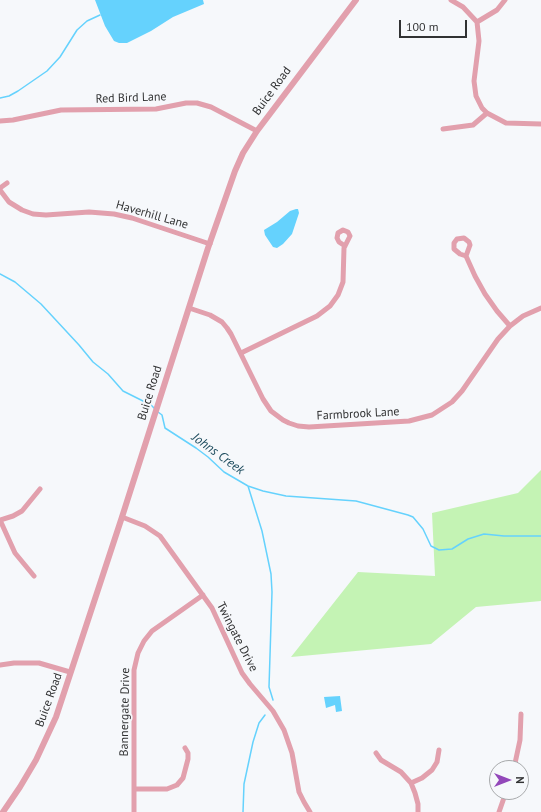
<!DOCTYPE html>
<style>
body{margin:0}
#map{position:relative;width:541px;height:812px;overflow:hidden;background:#f6f8fb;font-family:"PT Sans",sans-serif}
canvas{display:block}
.north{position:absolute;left:489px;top:760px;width:40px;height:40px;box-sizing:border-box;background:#f6f8fb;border:1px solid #a7a9ab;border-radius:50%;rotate:90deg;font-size:11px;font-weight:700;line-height:16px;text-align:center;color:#313233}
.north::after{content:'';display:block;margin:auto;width:14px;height:18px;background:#9348ba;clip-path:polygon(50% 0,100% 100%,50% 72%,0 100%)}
.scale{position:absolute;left:399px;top:20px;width:68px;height:18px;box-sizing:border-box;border:2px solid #313233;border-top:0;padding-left:5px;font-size:12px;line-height:14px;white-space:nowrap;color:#313233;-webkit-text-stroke:3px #f6f8fb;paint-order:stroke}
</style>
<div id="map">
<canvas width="541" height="812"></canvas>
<div class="north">N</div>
<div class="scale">100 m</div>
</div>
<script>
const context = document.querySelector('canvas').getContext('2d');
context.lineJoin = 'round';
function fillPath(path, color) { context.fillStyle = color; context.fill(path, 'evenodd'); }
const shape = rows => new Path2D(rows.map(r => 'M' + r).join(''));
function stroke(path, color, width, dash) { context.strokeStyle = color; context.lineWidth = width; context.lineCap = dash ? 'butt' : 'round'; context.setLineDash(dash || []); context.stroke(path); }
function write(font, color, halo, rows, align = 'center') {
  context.font = font + ' "PT Sans",sans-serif'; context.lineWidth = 3.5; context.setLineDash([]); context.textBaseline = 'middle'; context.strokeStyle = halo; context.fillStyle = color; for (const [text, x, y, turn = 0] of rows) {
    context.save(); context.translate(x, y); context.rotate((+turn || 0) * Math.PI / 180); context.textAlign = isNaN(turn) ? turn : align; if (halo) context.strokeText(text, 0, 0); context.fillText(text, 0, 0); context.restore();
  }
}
fillPath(shape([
 [541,470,541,601,476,607,431,644,291,657,358,572,435,576,432,513,518,493]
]), '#c4f3b4');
fillPath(shape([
 [95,0,203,0,204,4,173,17,151,31,127,43,119,43,114,41,105,26],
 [296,209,298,209,299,213,292,234,283,244,277,248,273,247,265,235,264,230,277,222,290,211],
 [340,696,342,711,336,712,335,705,326,708,324,697]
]), '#65d2fd');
stroke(shape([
 [0,98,9,96,18,91,47,71,60,57,77,30,87,21,100,15],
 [0,274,15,282,41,304,79,345,93,362,108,374,123,391,151,405,155,409],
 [158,412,162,415,165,428,196,448,208,457,224,472,248,486,263,491,286,496,356,501,408,515,413,517,423,529,431,546,439,550,452,549,468,539,484,534,504,536,541,536],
 [248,486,262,531,271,574,272,592,269,687,273,700],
 [243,812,244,784,253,742,259,723,265,715]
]), '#65d2fd', 1.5);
stroke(shape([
 [451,0,463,7,477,22,479,41,474,81,476,96,482,108,487,113,506,123,541,124],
 [477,22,497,10,505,0],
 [0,121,13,120,61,110,156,109,186,103,197,103,211,107,257,131],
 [443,129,473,125,487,113],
 [0,188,7,183],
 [0,190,9,202,22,210,33,214,46,215,89,212,114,214,132,218,210,244],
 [466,256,460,254,454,249,454,243,457,239,464,238,469,242,470,245,466,256,475,276,485,294,497,311,510,326],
 [189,308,210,315,222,322,227,328,231,334,263,399,271,411,283,420,289,423,298,426,309,427,409,421,432,415,452,402,462,391,498,339,510,326,523,316,541,308],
 [241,353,317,316,330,306,338,295,343,282,344,248,350,236,348,232,343,230,338,233,337,238,339,242,345,246],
 [122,517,145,526,160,536,212,608,242,673,250,684,273,711,284,730,292,753,299,792,304,802,310,812],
 [0,520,15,553,34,576],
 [0,520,13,516,22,511,40,489],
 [0,665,14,663,39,663,70,672],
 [376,753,381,760,401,772,411,783,415,793,418,804,418,812],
 [514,768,520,740,521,714],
 [411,783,422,778,432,770,437,762,439,750],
 [134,789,167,789,177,785,183,778,188,759,188,753,185,748],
 [134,812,134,670,138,653,144,641,152,631,203,595],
 [499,812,506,792]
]), '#e2a0ad', 5);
stroke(shape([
 [3,812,20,787,36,760,56,717,122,517,208,248,235,171,243,153,257,131,356,0]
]), '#e2a0ad', 6);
write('12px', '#313233', '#f6f8fb', [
 ["Buice Road",272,91,-54],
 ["Red Bird Lane",131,98,-2],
 ["Haverhill Lane",152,215,16],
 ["Buice Road",150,393,-73],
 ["Farmbrook Lane",358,414,-3],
 ["Twingate Drive",237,637,63],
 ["Buice Road",49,700,-70],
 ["Bannergate Drive",125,712,-89]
]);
write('italic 13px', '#1f4d5f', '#f6f8fb', [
 ["Johns Creek",218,454,36]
]);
</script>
